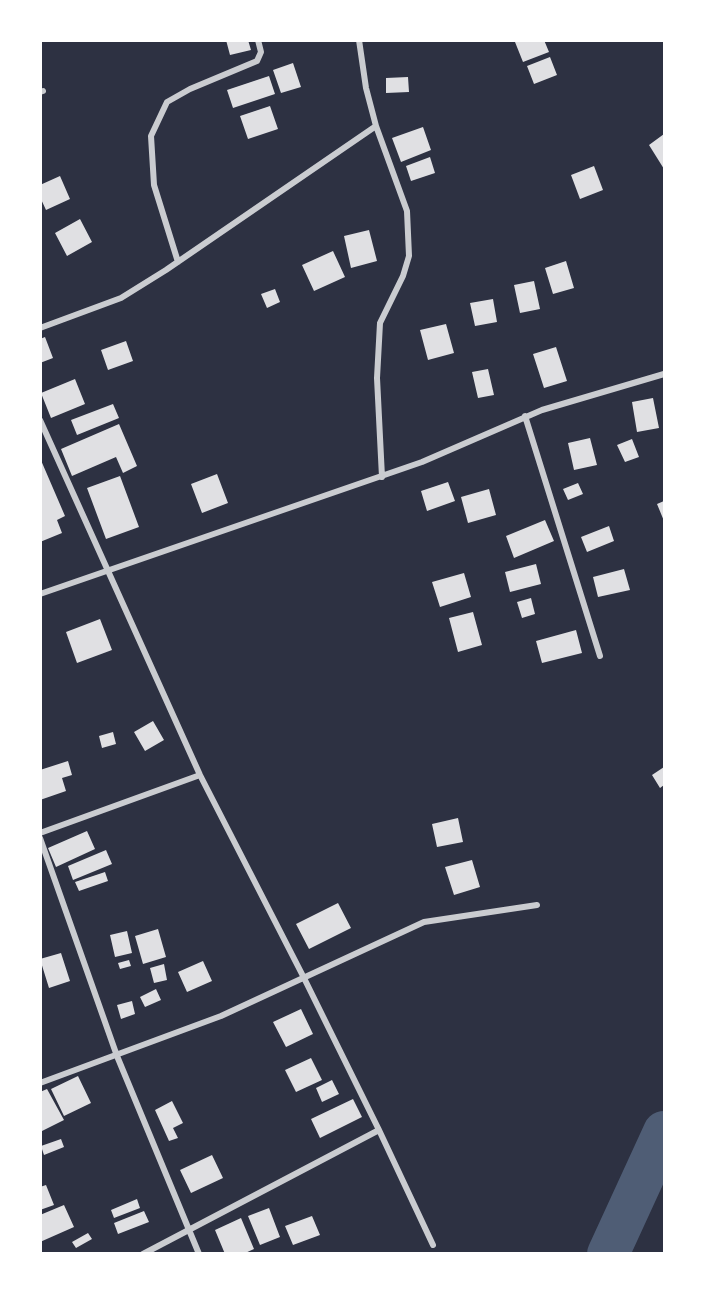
<!DOCTYPE html>
<style>
body{margin:0}
#map{position:relative;width:705px;height:1294px;overflow:hidden;background:#2d3142;font-family:"Varela Round",sans-serif}
canvas{display:block}
.frame{position:absolute;inset:0;border:42px solid #fff;pointer-events:none}
</style>
<div id="map">
<canvas width="705" height="1294"></canvas>
<div class="frame"></div>
</div>
<script>
const context = document.querySelector('canvas').getContext('2d');
context.lineJoin = 'round';
const shape = rows => new Path2D(rows.map(r => 'M' + r).join(''));
function stroke(path, color, width, dash) { context.strokeStyle = color; context.lineWidth = width; context.lineCap = dash ? 'butt' : 'round'; context.setLineDash(dash || []); context.stroke(path); }
function fillPath(path, color) { context.fillStyle = color; context.fill(path, 'evenodd'); }
stroke(shape([
 [608,1254,664,1132]
]), '#4f5d75', 42);
fillPath(shape([
 [226,40,248,40,251,50,230,55],
 [520,40,544,40,549,52,523,62,515,42],
 [550,57,557,75,534,84,527,66],
 [293,63,301,87,281,93,273,70],
 [269,76,275,94,233,108,227,90],
 [408,77,409,92,386,93,386,78],
 [270,106,278,129,248,139,240,116],
 [423,127,431,150,401,162,392,138],
 [664,134,664,169,649,145],
 [430,157,435,173,411,181,406,166],
 [594,166,603,190,580,199,571,175],
 [60,176,70,199,46,210,40,197,40,185],
 [80,219,92,242,67,256,55,233],
 [369,230,377,261,351,268,344,236],
 [333,251,345,277,314,291,302,265],
 [566,261,574,288,553,294,545,268],
 [534,281,540,309,520,313,514,285],
 [275,289,280,302,267,308,261,294],
 [493,299,497,322,475,326,470,303],
 [446,324,454,353,428,360,420,330],
 [45,337,53,358,40,363,40,339],
 [126,341,133,361,108,370,101,350],
 [556,347,567,381,544,388,533,354],
 [488,369,494,395,478,398,472,372],
 [75,379,85,404,51,418,41,393],
 [653,398,659,428,637,432,632,402],
 [113,404,119,418,77,435,71,420],
 [119,424,137,466,123,473,116,457,72,476,61,449],
 [590,438,597,465,574,470,568,443],
 [632,439,639,457,625,462,617,445],
 [40,458,65,516,57,520,62,533,40,542],
 [217,474,228,503,202,513,191,484],
 [120,476,139,527,106,539,87,488],
 [448,482,455,501,427,511,421,491],
 [578,483,583,494,568,500,563,489],
 [489,489,496,515,468,523,461,497],
 [664,501,664,521,657,504],
 [545,520,554,541,514,558,506,536],
 [609,526,614,541,587,552,581,537],
 [536,564,541,584,510,592,505,572],
 [624,569,630,590,598,597,593,577],
 [464,573,471,597,440,607,432,582],
 [531,598,535,614,522,618,517,602],
 [473,612,482,645,458,652,449,618],
 [100,619,112,650,77,663,66,632],
 [576,630,582,653,542,663,536,641],
 [153,721,164,740,145,751,134,732],
 [113,732,116,744,102,748,99,736],
 [68,761,72,775,62,778,66,791,40,800,40,770],
 [664,767,664,785,660,788,652,775],
 [458,818,463,842,437,847,432,824],
 [87,831,95,849,56,867,48,848],
 [106,850,112,864,73,880,68,866],
 [472,860,480,887,454,895,445,867],
 [105,872,108,881,79,891,75,882],
 [338,903,351,928,309,949,296,924],
 [158,929,166,957,143,964,135,936],
 [127,931,132,953,115,957,110,935],
 [61,953,70,981,49,988,40,959],
 [129,960,131,966,120,969,118,963],
 [203,961,212,981,187,992,178,972],
 [164,964,167,980,154,983,150,968],
 [156,989,161,1000,145,1007,140,997],
 [132,1001,135,1014,121,1019,117,1005],
 [301,1009,313,1034,286,1047,273,1022],
 [311,1058,322,1080,296,1092,285,1070],
 [78,1076,91,1103,64,1116,51,1089],
 [332,1080,339,1094,322,1102,316,1088],
 [47,1089,64,1120,40,1132,40,1092],
 [353,1099,362,1117,320,1138,311,1119],
 [172,1101,183,1123,173,1128,178,1138,169,1141,155,1110],
 [61,1139,64,1147,44,1155,41,1146],
 [212,1155,223,1178,191,1193,180,1170],
 [46,1185,54,1205,40,1210,40,1187],
 [137,1199,140,1208,114,1218,111,1210],
 [64,1205,74,1227,40,1242,40,1215],
 [269,1208,280,1237,260,1245,248,1216],
 [144,1211,149,1222,118,1234,114,1223],
 [312,1216,320,1235,293,1245,285,1226],
 [241,1218,254,1249,243,1254,225,1254,215,1230],
 [88,1233,92,1239,76,1248,72,1242]
]), '#e0e0e3');
stroke(shape([
 [359,40,366,88,376,126,407,211,409,256,403,276,380,323,377,378,382,477],
 [40,92,43,91],
 [178,262,154,185,151,136,167,102,190,89,257,61,261,52,258,40],
 [40,328,121,298,166,270,376,126],
 [525,416,600,656],
 [40,420,200,775,304,978,379,1130,433,1245],
 [40,594,422,462,542,410,664,374],
 [40,833,200,775],
 [40,838,117,1056,199,1254],
 [40,1083,221,1016,424,922,537,905],
 [143,1254,379,1130]
]), '#caccd0', 6);
</script>
